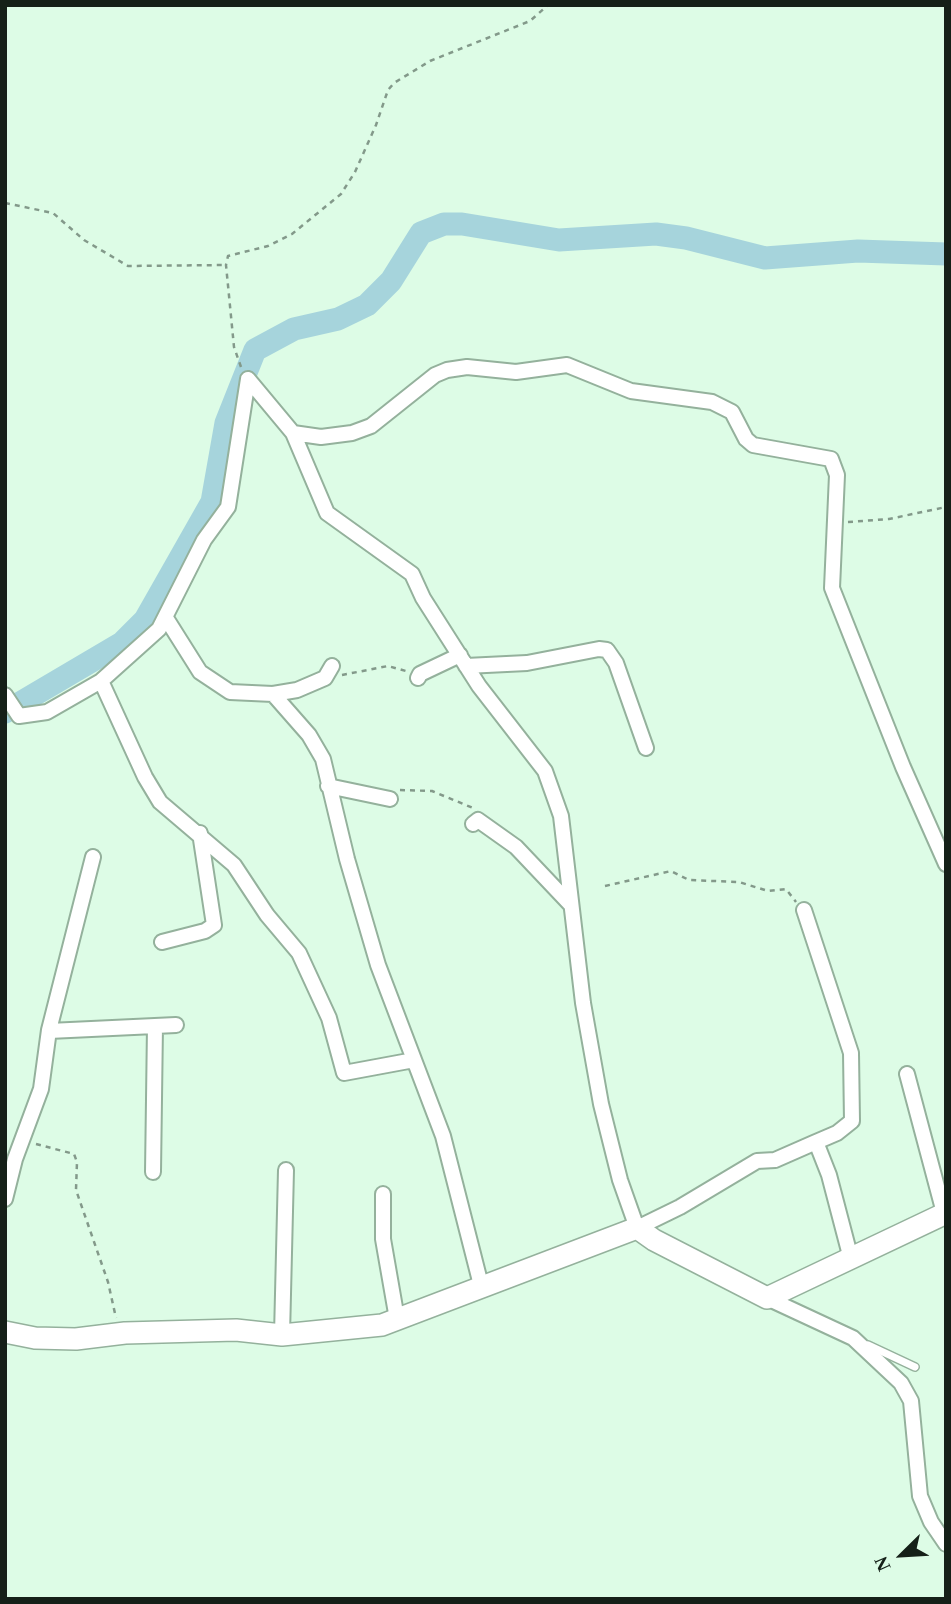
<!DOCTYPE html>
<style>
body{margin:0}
#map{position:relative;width:951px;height:1604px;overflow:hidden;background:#ddfce6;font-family:"Times New Roman",serif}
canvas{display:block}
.frame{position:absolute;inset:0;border:7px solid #152018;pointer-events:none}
.north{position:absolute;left:867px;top:1520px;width:70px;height:70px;-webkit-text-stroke:5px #ddfce6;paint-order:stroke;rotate:246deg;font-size:19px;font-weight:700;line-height:28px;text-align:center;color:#152018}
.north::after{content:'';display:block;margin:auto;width:24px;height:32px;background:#152018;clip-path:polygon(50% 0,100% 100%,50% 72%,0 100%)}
</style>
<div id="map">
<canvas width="951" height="1604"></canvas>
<div class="frame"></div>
<div class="north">N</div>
</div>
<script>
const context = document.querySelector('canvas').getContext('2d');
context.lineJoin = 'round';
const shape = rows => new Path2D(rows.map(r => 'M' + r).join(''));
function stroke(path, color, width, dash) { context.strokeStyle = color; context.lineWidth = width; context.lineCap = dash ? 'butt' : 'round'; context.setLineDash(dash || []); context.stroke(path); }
stroke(shape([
 [5,712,122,643,145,620,212,502,226,423,255,350,294,329,338,319,367,305,391,281,421,233,444,224,462,224,559,240,656,234,686,238,765,258,858,251,946,254]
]), '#a6d4dc', 23);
const lane = shape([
 [868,1345,915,1367]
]);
const street = shape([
 [248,379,293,433,321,437,352,433,371,426,435,375,447,370,467,367,516,372,567,365,631,391,712,402,732,412,746,439,753,445,831,459,837,475,832,588,903,767,946,864],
 [293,433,327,513,412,574,423,598,479,686,545,771,561,816,583,1003,601,1104,620,1180,637,1228,680,1207,757,1161,775,1160,816,1142],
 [166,618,200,672,230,692,273,694,297,690,325,678,332,666],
 [466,666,527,663,599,649,607,650,616,663,646,748],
 [418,678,420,674,460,655],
 [101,681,145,777,160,802,234,865,267,915,299,953,329,1018,344,1073,414,1060],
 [273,694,309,735,323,759,347,859,378,965,443,1136,482,1289],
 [5,695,19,716,47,712,101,681,159,629,204,540,228,507,248,379],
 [328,786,390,799],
 [473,824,478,820,516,847,570,904],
 [804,910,851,1053,852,1121,837,1133,816,1142,829,1175,851,1259],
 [162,942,205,931,214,925,200,833],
 [49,1031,176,1025],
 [907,1074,944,1213],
 [153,1172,155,1026],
 [383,1194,383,1239,397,1319],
 [5,1199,15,1159,41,1089,49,1030,93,857],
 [767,1298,853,1338,901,1383,911,1401,920,1496,931,1522,946,1544],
 [282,1335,286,1170]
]);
const secondary = shape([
 [5,1332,35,1338,76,1339,125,1333,236,1330,282,1335,382,1325,637,1228,654,1240,767,1298,946,1213]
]);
stroke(lane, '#94b19c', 10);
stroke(street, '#94b19c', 18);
stroke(secondary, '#94b19c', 24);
stroke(shape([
 [5,203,53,213,84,240,128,266,226,265],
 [241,367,234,347,226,265,228,256,268,246,292,234,341,194,355,172,376,125,388,90,394,83,430,61,530,21,548,5],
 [848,522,889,519,946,507],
 [342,675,388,666,406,671],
 [400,790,432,791,473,808],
 [605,886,671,871,689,880,739,882,768,891,786,889,796,902],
 [36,1144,74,1154,77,1162,76,1190,108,1282,116,1318]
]), '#83998a', 2.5, [5, 5]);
stroke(lane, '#fff', 7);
stroke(street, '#fff', 14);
stroke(secondary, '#fff', 21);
</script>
